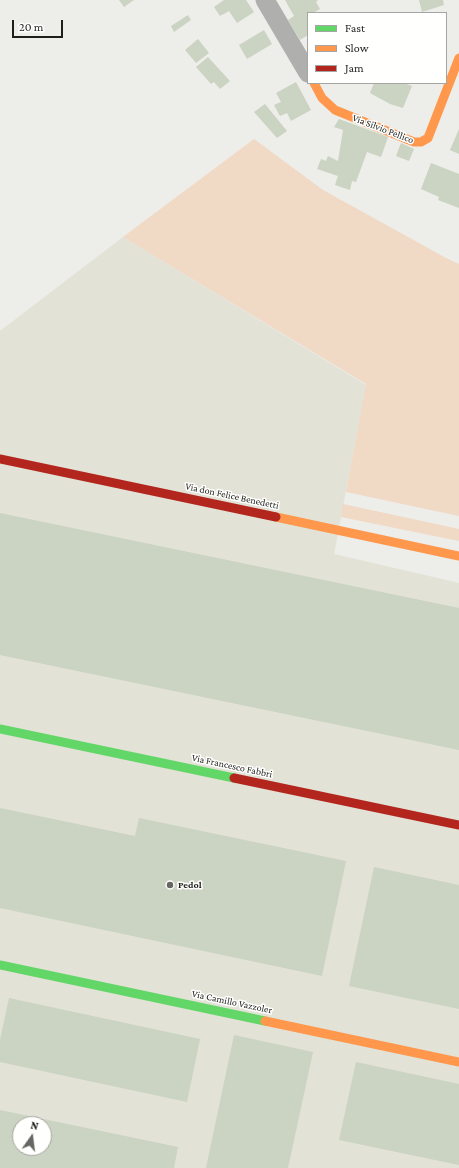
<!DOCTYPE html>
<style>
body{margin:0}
#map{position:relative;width:459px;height:1168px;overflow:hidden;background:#edede9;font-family:"Crimson Pro",serif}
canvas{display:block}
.legend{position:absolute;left:307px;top:12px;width:140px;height:72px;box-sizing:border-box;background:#fffffe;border:1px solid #a5a5a3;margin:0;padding:5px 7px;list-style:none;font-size:12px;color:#1e1e1b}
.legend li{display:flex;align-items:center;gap:8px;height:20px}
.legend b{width:20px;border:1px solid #a5a5a3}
.north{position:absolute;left:12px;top:1116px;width:40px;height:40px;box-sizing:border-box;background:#fffffe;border:1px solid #a5a5a3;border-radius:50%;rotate:14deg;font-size:11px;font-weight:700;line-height:16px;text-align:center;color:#1e1e1b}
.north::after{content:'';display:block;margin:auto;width:14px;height:18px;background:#666663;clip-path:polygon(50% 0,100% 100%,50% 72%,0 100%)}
.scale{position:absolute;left:12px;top:20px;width:51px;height:18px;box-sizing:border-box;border:2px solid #1e1e1b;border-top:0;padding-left:5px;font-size:12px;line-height:14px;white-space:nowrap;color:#1e1e1b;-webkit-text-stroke:3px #fffffe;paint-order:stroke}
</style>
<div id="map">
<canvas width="459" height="1168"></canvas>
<ul class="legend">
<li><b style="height:5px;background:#63d668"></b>Fast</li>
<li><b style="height:5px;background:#ff974d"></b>Slow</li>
<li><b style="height:5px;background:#b3261e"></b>Jam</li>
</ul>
<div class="north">N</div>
<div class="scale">20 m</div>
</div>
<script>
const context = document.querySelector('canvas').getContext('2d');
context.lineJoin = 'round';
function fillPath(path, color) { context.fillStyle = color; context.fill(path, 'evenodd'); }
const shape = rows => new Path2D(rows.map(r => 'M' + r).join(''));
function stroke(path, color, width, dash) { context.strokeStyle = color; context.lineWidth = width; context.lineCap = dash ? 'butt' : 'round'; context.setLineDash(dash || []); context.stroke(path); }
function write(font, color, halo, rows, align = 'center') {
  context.font = font + ' "Crimson Pro",serif'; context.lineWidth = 3; context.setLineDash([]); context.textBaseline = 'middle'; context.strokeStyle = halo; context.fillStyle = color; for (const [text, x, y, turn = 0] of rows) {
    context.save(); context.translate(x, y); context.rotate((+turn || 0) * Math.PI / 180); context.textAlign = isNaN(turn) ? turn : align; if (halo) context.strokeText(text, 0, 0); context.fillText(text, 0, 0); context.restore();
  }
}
fillPath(shape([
 [123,237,366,385,334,554,459,583,459,1168,0,1168,0,331],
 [20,1124,44,1124,44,1148,20,1148]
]), '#e2e2d7');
fillPath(shape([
 [254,139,323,190,446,258,459,264,459,516,346,492,366,384,123,237],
 [343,504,459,529,459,541,341,517]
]), '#f0d9c5');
fillPath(shape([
 [119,0,134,0,124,7],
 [224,0,246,0,254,12,237,23,229,11,220,16,214,7],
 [285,0,318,0,316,2,320,9,313,13,308,13,308,35,300,40,288,20,294,16],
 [419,0,443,0,444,5,422,12],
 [188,15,191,20,174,32,171,26],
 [264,30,272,44,247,59,239,45],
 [198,39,209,53,196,63,185,50],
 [208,57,230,81,220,89,214,82,211,84,196,67],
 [296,82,311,110,291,121,287,113,280,116,274,105,281,102,276,93],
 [374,83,404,83,412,86,403,108,390,104,370,93],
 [265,104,287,131,277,138,254,112],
 [339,119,388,137,381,157,367,152,356,182,352,181,350,190,335,185,338,176,317,169,321,159,326,161,328,156,338,161,343,130,334,127],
 [459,129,459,154,450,150],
 [401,143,414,149,409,161,396,156],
 [431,163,459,174,459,208,438,200,439,197,421,189],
 [0,513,459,608,459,750,0,655],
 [0,808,135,836,139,818,346,861,322,976,0,908],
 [374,867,459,885,459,1009,349,986],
 [9,998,200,1039,187,1102,0,1062,0,1040],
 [234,1035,313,1052,288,1168,206,1168],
 [356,1062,459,1084,459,1165,339,1140],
 [0,1110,178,1147,174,1168,0,1168],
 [20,1124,44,1124,44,1148,20,1148]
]), '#cbd3c2');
stroke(shape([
 [265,0,308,73]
]), '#afafad', 19);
stroke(shape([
 [0,729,234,778],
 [0,965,265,1021]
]), '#63d668', 9);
stroke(shape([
 [314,83,322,98,335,110,414,142,421,142,428,138,459,58],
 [276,517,459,556],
 [265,1021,459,1062]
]), '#ff974d', 9);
stroke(shape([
 [0,459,276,517],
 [234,778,459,825]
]), '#b3261e', 9);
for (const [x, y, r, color] of [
 [170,885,4,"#666663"]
]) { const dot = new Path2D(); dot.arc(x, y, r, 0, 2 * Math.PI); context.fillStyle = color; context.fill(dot); stroke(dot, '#fffffe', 1.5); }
write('10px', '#1e1e1b', '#fffffe', [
 ["Via Silvio Pellico",383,129,21],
 ["Via don Felice Benedetti",232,496,12],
 ["Via Francesco Fabbri",232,766,12],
 ["Via Camillo Vazzoler",232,1002,12]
]);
write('bold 10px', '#1e1e1b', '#fffffe', [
 ["Pedol",178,885]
], 'left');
</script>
